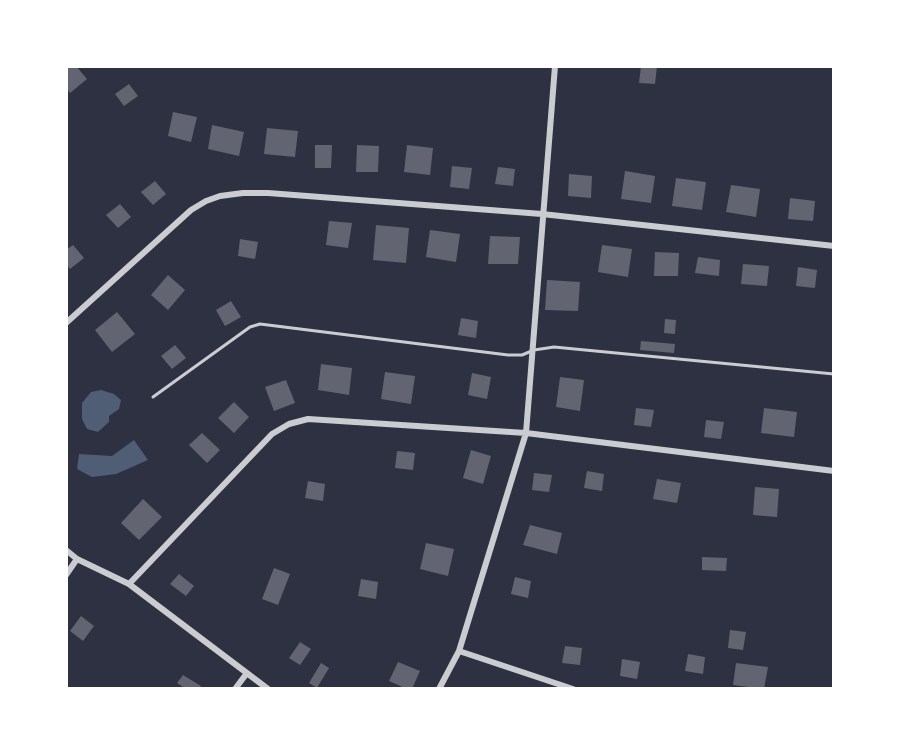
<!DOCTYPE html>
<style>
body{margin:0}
#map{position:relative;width:900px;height:755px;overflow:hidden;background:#2d3142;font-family:"Fira Sans Condensed",sans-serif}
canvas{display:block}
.frame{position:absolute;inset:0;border:68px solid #fff;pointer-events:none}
</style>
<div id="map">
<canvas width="900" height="755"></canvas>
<div class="frame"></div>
</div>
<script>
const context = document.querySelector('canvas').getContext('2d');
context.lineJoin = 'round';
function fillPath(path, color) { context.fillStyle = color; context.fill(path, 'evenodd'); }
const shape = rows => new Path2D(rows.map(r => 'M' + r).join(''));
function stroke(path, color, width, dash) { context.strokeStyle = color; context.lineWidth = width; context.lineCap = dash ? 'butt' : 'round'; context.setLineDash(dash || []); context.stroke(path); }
fillPath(shape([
 [101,390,114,394,121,400,119,409,109,416,109,422,98,432,87,429,82,419,82,403,91,392],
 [134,440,148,460,116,474,92,477,77,469,79,454,112,456]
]), '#4f5d75');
fillPath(shape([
 [66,66,76,66,87,79,70,93,66,88],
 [641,66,657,66,655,84,639,83],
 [129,84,138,96,124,106,115,94],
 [173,112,197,117,191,142,168,136],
 [212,125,244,132,239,156,208,149],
 [267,128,298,131,295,157,264,154],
 [315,145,332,145,331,168,315,168],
 [357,145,379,146,378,172,356,172],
 [407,145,433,148,430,175,404,172],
 [452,166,472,168,469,189,450,187],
 [498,167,515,169,513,186,495,184],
 [625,171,655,176,651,203,621,199],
 [569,174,592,176,591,198,568,196],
 [676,178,706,182,702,210,672,206],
 [155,181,166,194,153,205,141,192],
 [731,185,760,189,756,217,726,212],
 [790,198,815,201,813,221,788,219],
 [120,204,131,217,118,228,106,215],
 [329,221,352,223,348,248,326,245],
 [376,225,409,228,406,263,373,260],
 [430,230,460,234,456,262,426,257],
 [490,236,520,237,518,264,488,264],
 [240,239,258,242,255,259,238,256],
 [73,245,84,258,70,269,66,264,66,250],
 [602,245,632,249,628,277,598,272],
 [655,252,679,253,678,276,654,276],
 [698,257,720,260,719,276,695,273],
 [743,264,769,266,767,286,741,284],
 [798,267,817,270,815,288,796,286],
 [168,275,185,290,168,310,151,295],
 [547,280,580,282,578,311,545,310],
 [231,301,241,317,225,326,216,310],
 [117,312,135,334,112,352,95,330],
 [461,318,478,321,476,338,458,335],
 [665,319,676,320,675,334,664,333],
 [641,341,675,344,674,353,640,350],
 [175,345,186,358,172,369,161,356],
 [321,364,352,368,349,395,318,390],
 [385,372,415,376,411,404,381,399],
 [472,373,491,377,487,399,468,395],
 [560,377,584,380,580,411,556,407],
 [286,380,295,403,274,411,265,387],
 [234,402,249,417,234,433,218,418],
 [636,408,654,410,651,427,634,425],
 [764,408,797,412,794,437,761,433],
 [706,420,724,422,721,439,704,437],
 [202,433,220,450,207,463,189,445],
 [471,450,491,456,483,484,463,478],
 [397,451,415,453,413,470,395,468],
 [587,471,604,474,602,491,584,488],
 [534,473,552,475,549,492,532,490],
 [657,479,681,483,677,503,653,499],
 [308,481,325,484,323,501,305,498],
 [755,487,779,489,777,517,753,515],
 [143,499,162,517,139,540,121,523],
 [530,525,562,533,557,554,523,545],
 [426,543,454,549,448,576,420,569],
 [702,557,727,558,726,571,702,570],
 [274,568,290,574,278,605,262,599],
 [179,574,194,586,186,596,170,584],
 [515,577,531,581,528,598,511,594],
 [361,579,378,582,376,599,358,596],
 [81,616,94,626,83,641,70,631],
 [730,630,746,632,743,650,728,648],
 [300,642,311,649,300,665,289,658],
 [565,646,582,648,580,665,562,663],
 [688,654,705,657,703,674,685,671],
 [622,659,640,662,637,679,620,676],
 [398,662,420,671,412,689,407,689,389,681],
 [321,663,329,668,317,688,309,683],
 [736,663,768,667,764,689,733,685],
 [183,675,201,686,199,689,186,689,177,683]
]), '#626471');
stroke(shape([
 [153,397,250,327,260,324,508,355,522,355,534,350,554,347,834,374]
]), '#caccd0', 3);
stroke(shape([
 [66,323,191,210,206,201,220,196,243,193,268,193,542,214,834,246],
 [66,550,77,559,129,584,268,689],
 [66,575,77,559],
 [129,584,272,434,289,424,308,419,526,433,834,471],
 [459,651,573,689],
 [235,689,247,673],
 [439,689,459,651,526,433,555,66]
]), '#caccd0', 6);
</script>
